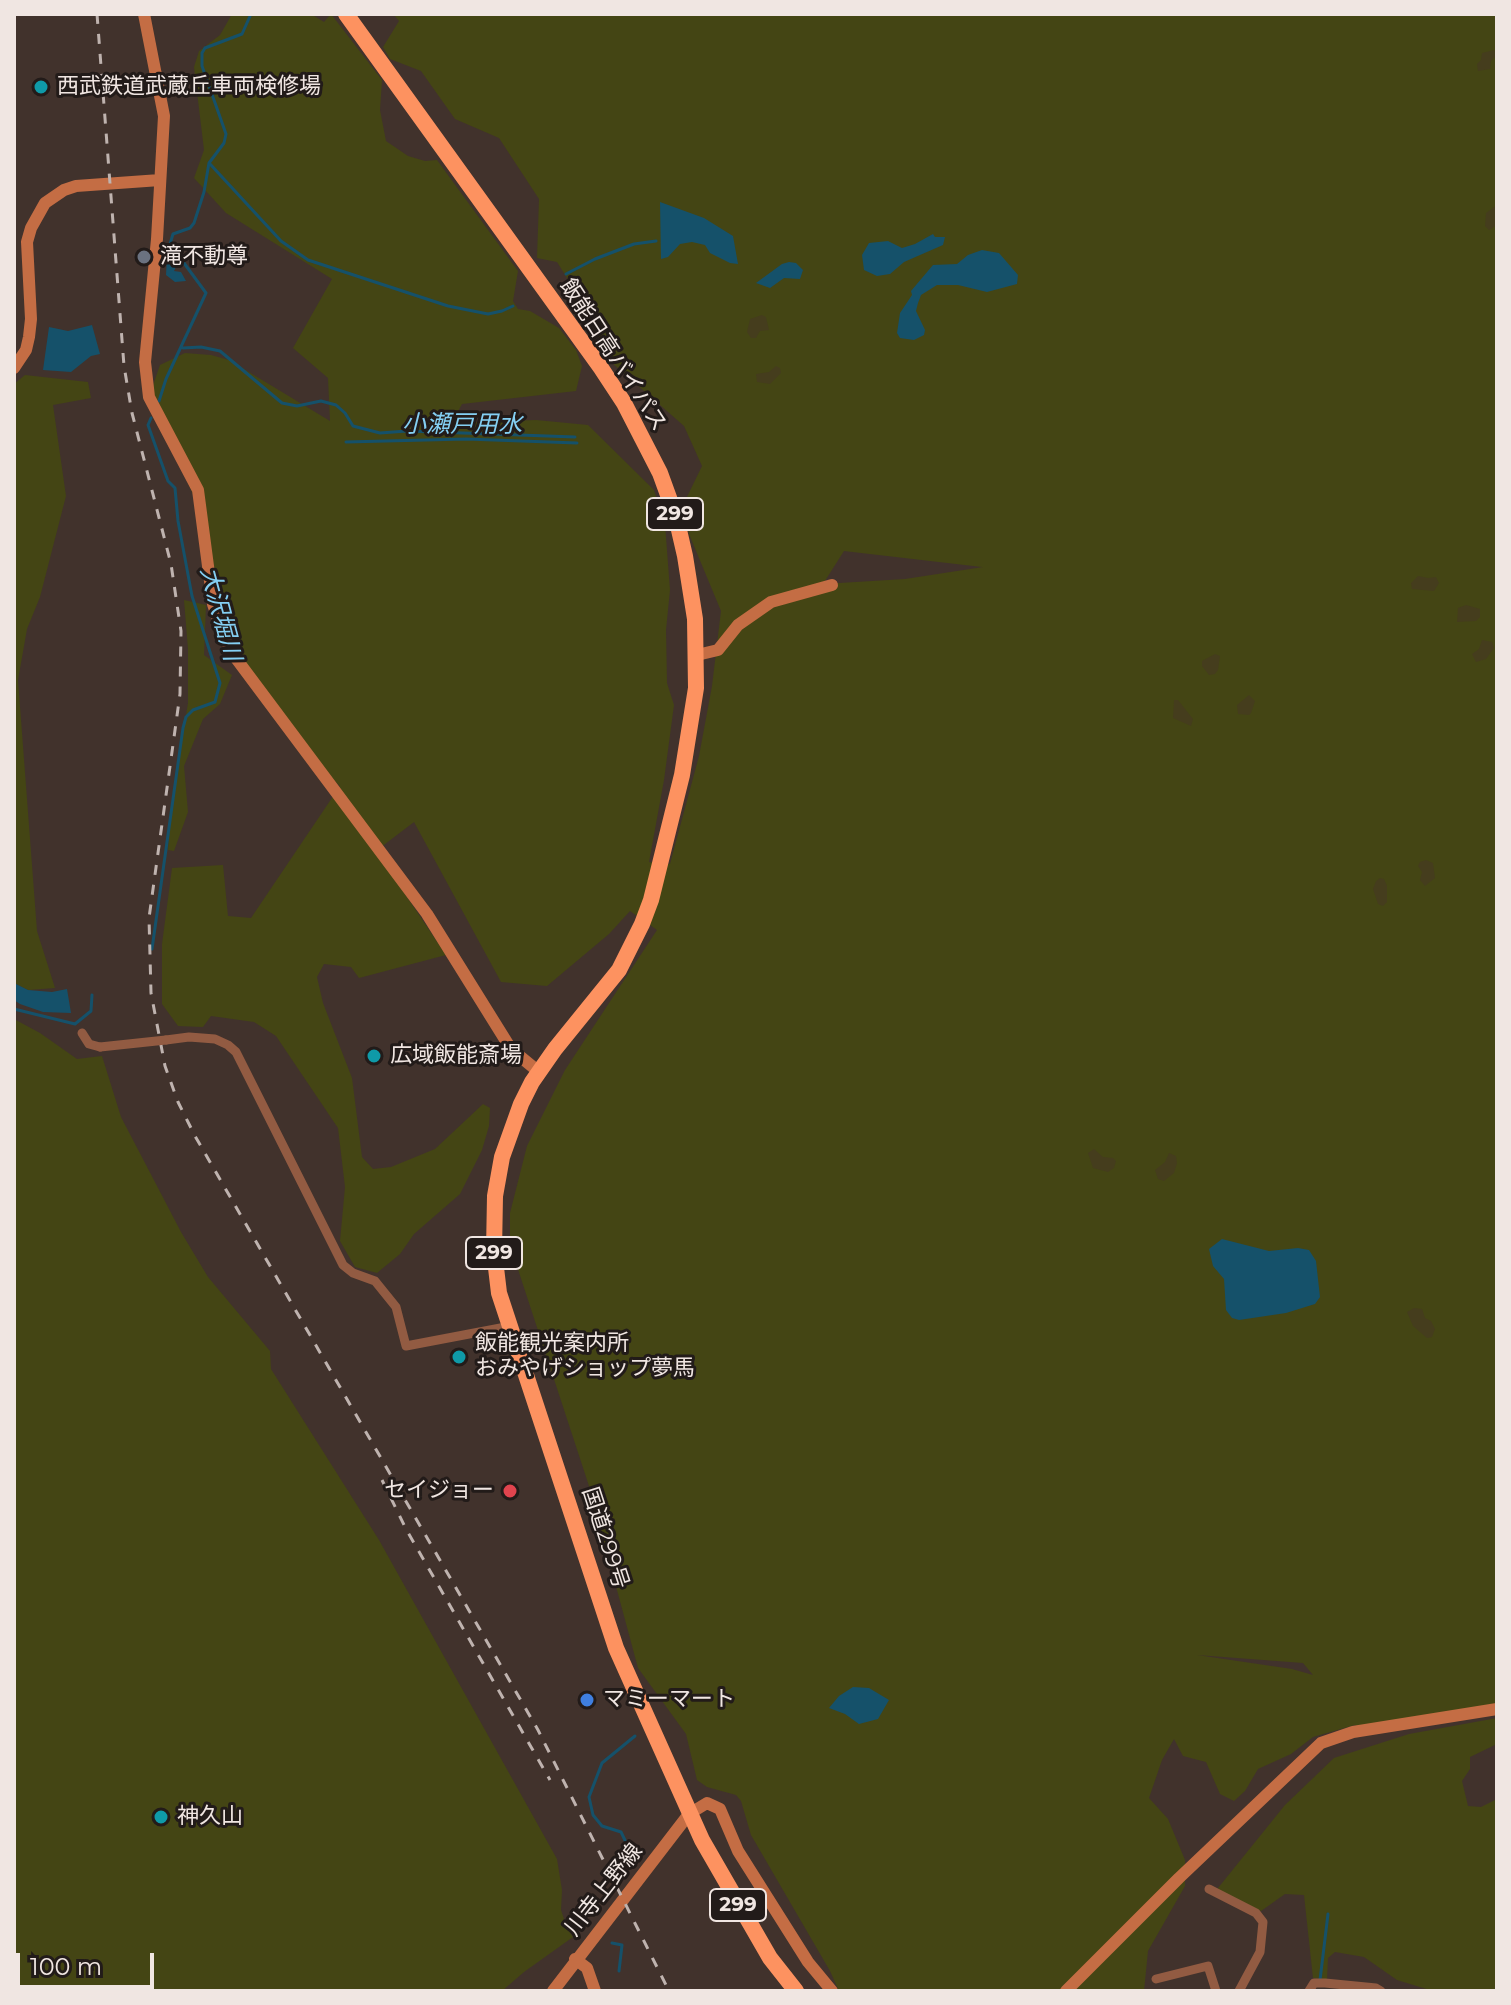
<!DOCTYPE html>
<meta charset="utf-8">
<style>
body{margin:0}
#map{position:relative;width:1511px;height:2005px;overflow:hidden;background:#41322c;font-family:Montserrat,sans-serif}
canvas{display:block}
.frame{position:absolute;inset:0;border:16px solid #f0e6e2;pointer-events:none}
.scale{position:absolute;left:16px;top:1953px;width:138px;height:36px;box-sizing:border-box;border:4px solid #f0e6e2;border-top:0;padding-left:10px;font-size:24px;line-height:28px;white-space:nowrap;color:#f0e6e2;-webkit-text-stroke:6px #221b19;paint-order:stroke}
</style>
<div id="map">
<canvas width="1511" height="2005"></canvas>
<div class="frame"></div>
<div class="scale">100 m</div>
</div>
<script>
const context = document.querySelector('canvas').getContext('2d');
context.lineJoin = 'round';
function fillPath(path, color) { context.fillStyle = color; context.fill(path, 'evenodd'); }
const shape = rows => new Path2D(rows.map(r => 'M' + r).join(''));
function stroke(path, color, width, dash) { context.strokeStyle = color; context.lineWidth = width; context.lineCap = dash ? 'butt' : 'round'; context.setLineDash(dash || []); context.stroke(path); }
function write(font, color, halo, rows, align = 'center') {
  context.font = font + ' Montserrat,"Noto Sans JP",sans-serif'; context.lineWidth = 6; context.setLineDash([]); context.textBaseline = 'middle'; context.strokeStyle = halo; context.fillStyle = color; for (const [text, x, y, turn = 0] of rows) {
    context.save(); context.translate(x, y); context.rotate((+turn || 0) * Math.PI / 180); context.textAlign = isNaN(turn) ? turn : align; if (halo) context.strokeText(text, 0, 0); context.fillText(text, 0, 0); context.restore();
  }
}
fillPath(shape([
 [232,14,311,14,324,22,331,14,382,80,380,110,386,141,408,156,425,161,437,160,518,271,513,301,518,309,530,311,559,328,576,350,582,366,576,391,462,404,452,423,536,420,588,425,654,490,665,524,670,590,666,630,667,683,674,705,664,780,649,862,670,864,699,756,712,686,721,611,689,534,684,503,702,466,684,426,611,362,585,307,557,262,537,258,539,199,499,138,455,119,421,71,390,59,383,47,399,21,393,14,1497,14,1497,1711,1362,1733,1355,1725,1313,1737,1291,1754,1258,1769,1245,1791,1234,1801,1220,1794,1206,1762,1183,1756,1174,1739,1162,1760,1149,1798,1168,1819,1185,1860,1185,1886,1148,1951,1144,1991,839,1991,830,1971,751,1835,741,1801,736,1795,707,1787,697,1780,686,1734,638,1668,589,1486,510,1245,510,1213,527,1146,565,1070,657,930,630,911,609,934,547,986,501,982,414,822,376,851,446,955,359,978,351,967,324,964,317,977,323,1003,352,1078,362,1157,373,1169,391,1167,435,1149,483,1104,490,1108,489,1126,482,1150,460,1194,414,1234,400,1254,377,1273,355,1267,340,1241,345,1187,338,1128,276,1036,254,1022,211,1016,203,1027,178,1026,162,1004,162,944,172,868,223,865,228,916,251,918,340,786,302,750,221,629,201,512,149,397,160,365,185,353,211,355,229,360,330,421,328,378,293,348,332,279,226,213,194,178,204,150,194,67,199,51,220,35],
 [844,551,982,567,983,567,905,579,823,584],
 [1197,1655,1303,1663,1313,1675,1292,1669],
 [25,375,88,382,91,398,53,405,66,496,40,597,27,629,18,680,37,931,55,988,28,990,14,983,14,384],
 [184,600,206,605,204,655,232,675,220,704,203,719,184,766,188,812,174,851,168,850,170,811,188,703,188,649],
 [14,1019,40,1033,77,1059,102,1056,121,1117,181,1232,208,1277,270,1351,271,1369,379,1540,557,1859,562,1890,561,1910,567,1928,573,1937,524,1972,502,1991,14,1991],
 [1497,1718,1497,1744,1470,1757,1470,1769,1462,1781,1468,1806,1481,1807,1497,1799,1497,1991,1433,1991,1397,1980,1364,1957,1335,1952,1328,1958,1327,1980,1313,1978,1304,1895,1285,1894,1261,1911,1220,1893,1218,1888,1285,1805,1334,1758,1409,1734]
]), '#444514');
fillPath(shape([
 [1494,50,1497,55,1491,61,1490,69,1478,71,1477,64,1481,60,1482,53],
 [1497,205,1497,225,1489,230,1485,226,1486,213],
 [762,315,766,317,769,330,760,331,756,338,751,338,747,332,750,319],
 [776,366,780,368,781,373,770,384,757,382,756,374,769,372],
 [1418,576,1428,578,1436,577,1439,583,1434,591,1412,589,1411,583],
 [1466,605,1480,609,1480,617,1476,621,1457,622,1458,608],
 [1482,640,1492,642,1494,648,1486,659,1476,662,1472,654,1479,649],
 [1215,654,1220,656,1218,670,1215,674,1209,675,1202,666,1202,661],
 [1249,695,1255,701,1251,713,1249,715,1238,714,1237,705],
 [1174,700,1178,700,1193,719,1191,726,1173,718],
 [1426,860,1433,863,1435,878,1425,886,1420,880,1422,872,1418,866,1420,862],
 [1380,878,1384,879,1387,886,1387,902,1383,906,1378,904,1373,889,1376,881],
 [1094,1149,1103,1157,1113,1158,1116,1161,1114,1168,1108,1172,1093,1168,1088,1153],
 [1169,1153,1176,1156,1177,1163,1174,1173,1164,1181,1158,1179,1155,1170,1165,1162],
 [1414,1308,1422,1309,1425,1318,1431,1321,1435,1329,1432,1337,1427,1338,1413,1326,1407,1312]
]), '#453d1d');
fillPath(shape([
 [660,202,704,218,733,236,738,264,730,263,710,253,705,245,692,242,680,244,668,257,661,259],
 [933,234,935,237,945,237,943,245,904,262,890,274,877,276,864,270,862,255,869,243,888,241,902,248,915,244],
 [982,250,999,253,1018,275,1017,284,987,292,958,285,937,285,921,295,918,303,916,311,925,330,924,335,914,340,900,338,897,333,900,313,912,295,911,291,933,265,957,264,968,255],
 [167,256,177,265,174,271,181,272,186,281,175,282,166,275],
 [789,262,796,263,803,270,800,279,784,278,770,288,756,283,782,264],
 [92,325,100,354,91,356,71,372,43,370,49,327,68,331],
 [14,983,28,990,52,992,67,989,71,1013,43,1012,20,1004,14,1000],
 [1222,1239,1269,1251,1298,1248,1309,1250,1316,1261,1320,1297,1315,1304,1286,1313,1239,1320,1232,1318,1226,1310,1224,1279,1213,1266,1209,1249],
 [853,1687,869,1688,889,1700,878,1719,859,1724,845,1714,829,1708,839,1696]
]), '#15516a');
stroke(shape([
 [210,164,281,241,308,260,448,306,488,314,502,311,513,306],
 [566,274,595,259,634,244,656,241],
 [183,348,201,347,220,351,282,403,297,406,321,401,336,405,345,413,353,426,380,433,407,431,575,437],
 [159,401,166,379,206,293,170,244,173,234,190,228,194,223,204,192,209,163,224,143,226,134,202,66,202,53,205,48,242,34,251,14],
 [151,418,148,425,168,481,175,488,178,521,192,596,220,683,215,702,193,710,186,717,183,728,152,949],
 [346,442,466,439,577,443],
 [14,1009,75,1024,91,1011,92,995],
 [634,1859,621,1832,602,1826,593,1815,589,1797,602,1763,635,1736],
 [612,1943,622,1945,619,1971],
 [1320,1980,1328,1914]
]), '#15516a', 3);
stroke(shape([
 [82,1033,89,1044,100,1047],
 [166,1040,189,1037,215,1039,228,1045,236,1052,343,1265,353,1273,375,1281,396,1307,406,1346,511,1326],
 [1209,1889,1256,1913,1263,1922,1260,1952,1239,1991],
 [1156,1979,1208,1966,1216,1991],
 [1309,1991,1314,1983,1325,1983,1376,1988,1381,1991]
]), '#925b42', 9);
stroke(shape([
 [144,14,164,116,157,239,145,362,149,397,198,490,213,604,221,628,232,653,427,914,511,1049,539,1072],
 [14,368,26,350,29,337,31,319,27,242,31,228,45,203,64,190,76,186,160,180],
 [697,655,718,650,738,625,771,602,832,585],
 [575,1959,587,1968,595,1991],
 [553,1991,689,1814,707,1803,720,1809,738,1851,808,1962,832,1991],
 [1066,1991,1179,1878,1321,1743,1353,1732,1497,1709]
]), '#c46d44', 12);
stroke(shape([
 [346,14,601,368,624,403,660,473,676,517,685,556,695,619,696,688,682,775,651,900,642,924,619,970,555,1049,532,1082,521,1104,502,1157,495,1196,494,1251,499,1293,616,1648,702,1840,770,1958,796,1991]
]), '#fd9260', 16);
stroke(shape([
 [97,14,124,366,132,413,171,564,181,631,180,694,149,918,151,993,165,1066,178,1102,195,1136,538,1730,669,1991],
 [382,1480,406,1529,550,1780]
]), '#bfb3af', 3, [10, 10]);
stroke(shape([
 [100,1047,166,1040]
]), '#925b42', 9);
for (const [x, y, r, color] of [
 [41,87,8,"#0f9aa8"],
 [144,257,8,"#6b7280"],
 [374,1056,8,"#0f9aa8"],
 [459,1357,8,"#0f9aa8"],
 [510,1491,8,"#e0444e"],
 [587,1700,8,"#3f7fe0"],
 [161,1817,8,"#0f9aa8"]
]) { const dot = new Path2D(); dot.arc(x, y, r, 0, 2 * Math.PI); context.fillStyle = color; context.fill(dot); stroke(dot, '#221b19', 3); }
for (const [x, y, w] of [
 [675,514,56],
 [494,1253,56],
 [738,1905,56]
]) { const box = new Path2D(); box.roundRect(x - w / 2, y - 16, w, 32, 6); context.fillStyle = '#221b19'; context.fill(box); stroke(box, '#f0e6e2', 2); }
write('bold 20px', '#f0e6e2', null, [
 ["299",675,514],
 ["299",494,1253],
 ["299",738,1905]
]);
write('22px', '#f0e6e2', '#221b19', [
 ["西武鉄道武蔵丘車両検修場",57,87],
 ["滝不動尊",160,257],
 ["広域飯能斎場",390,1056],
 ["飯能観光案内所",475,1344],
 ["おみやげショップ夢馬",475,1369],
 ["セイジョー",494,1491,"right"],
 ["マミーマート",603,1700],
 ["神久山",177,1817]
], 'left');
write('22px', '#f0e6e2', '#221b19', [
 ["飯能日高バイパス",613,355,57],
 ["国道299号",605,1538,72],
 ["川寺上野線",604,1890,-52]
]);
write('italic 24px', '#84cff3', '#221b19', [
 ["小瀬戸用水",462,425],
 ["大沢堀川",220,614,75]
]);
</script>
